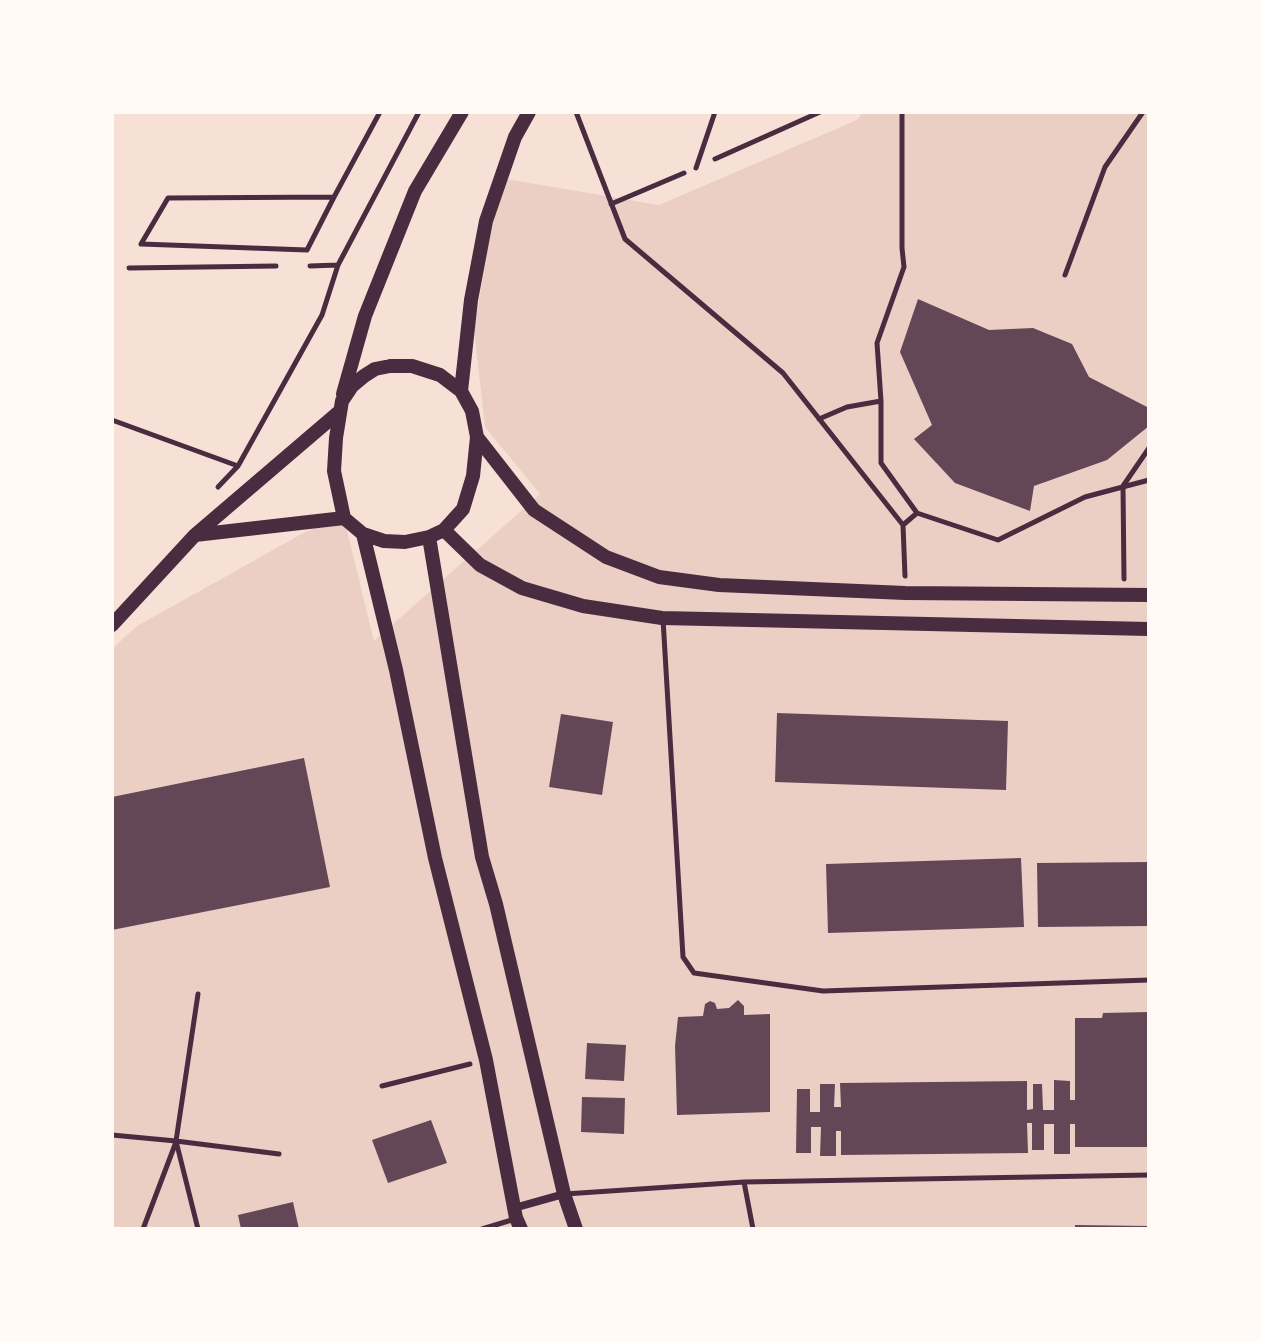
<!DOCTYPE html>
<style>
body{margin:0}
#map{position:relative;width:1261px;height:1341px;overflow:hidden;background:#f7e1d7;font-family:Commissioner,sans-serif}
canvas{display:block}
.frame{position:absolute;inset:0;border:114px solid #fffaf5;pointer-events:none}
</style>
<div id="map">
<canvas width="1261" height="1341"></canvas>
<div class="frame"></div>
</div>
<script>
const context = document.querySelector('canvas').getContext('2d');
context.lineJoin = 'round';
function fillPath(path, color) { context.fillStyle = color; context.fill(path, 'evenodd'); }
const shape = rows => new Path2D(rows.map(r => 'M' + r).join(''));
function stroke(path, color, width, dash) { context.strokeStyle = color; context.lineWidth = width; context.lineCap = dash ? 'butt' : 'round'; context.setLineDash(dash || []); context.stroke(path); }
fillPath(shape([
 [863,112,1149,112,1149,1229,112,1229,112,649,137,626,307,531,344,518,374,641,473,553,473,549,477,550,540,494,485,427,474,330,500,178,659,205,857,120]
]), '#ebcfc5');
fillPath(shape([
 [918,299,989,330,1033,328,1072,344,1089,377,1149,408,1149,426,1107,460,1034,486,1030,511,955,483,914,439,932,425,900,352],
 [777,713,1008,721,1006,790,775,782],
 [561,714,613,722,602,795,549,787],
 [304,758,330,887,112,930,112,797],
 [1021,858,1024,927,828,933,826,864],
 [1149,862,1149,926,1038,927,1037,863],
 [738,1000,744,1006,744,1015,770,1014,770,1112,677,1115,675,1046,678,1017,703,1016,705,1004,710,1001,715,1003,717,1009,729,1008],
 [1149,1012,1149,1147,1075,1147,1075,1124,1070,1124,1070,1154,1054,1154,1054,1124,1044,1124,1044,1150,1032,1150,1032,1123,1027,1123,1028,1153,841,1155,841,1131,836,1131,836,1156,820,1156,821,1127,811,1127,811,1153,796,1153,797,1089,810,1089,810,1112,820,1112,820,1084,835,1084,834,1107,841,1107,840,1083,1027,1081,1027,1110,1033,1109,1033,1084,1042,1084,1043,1110,1054,1110,1054,1080,1070,1081,1070,1100,1075,1100,1075,1018,1102,1018,1103,1013],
 [587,1043,626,1045,624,1081,585,1079],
 [582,1097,625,1098,624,1134,581,1132],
 [431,1120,447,1163,388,1183,372,1140],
 [293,1202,299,1229,241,1229,238,1215],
 [1075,1225,1149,1226,1149,1229,1075,1229]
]), '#644757');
stroke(shape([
 [576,112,625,239,783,373,903,525,905,576],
 [902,112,902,248,904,267,877,343,881,401,881,463,917,513,998,540,1085,497,1149,480],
 [715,159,820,112],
 [611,204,684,173],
 [310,266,338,265],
 [129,268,276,266],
 [819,419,847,407,881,401],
 [112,420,238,466],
 [218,487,238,466,322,315,338,265,419,112],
 [903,525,917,513],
 [1124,579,1123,486,1149,448],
 [198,994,176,1141,279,1154],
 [382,1086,470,1064],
 [112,1135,176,1141,198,1229],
 [143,1229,176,1142]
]), '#4a2c40', 5);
stroke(shape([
 [696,168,715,112],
 [334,197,307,250,141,244,168,198,334,197,380,112],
 [1065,275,1105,167,1143,112],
 [663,619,683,957,694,973,823,991,1149,980],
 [744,1182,1149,1175],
 [565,1194,744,1182,753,1229],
 [482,1229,515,1219]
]), '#4a2c40', 5);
stroke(shape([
 [514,1208,564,1194]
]), '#4a2c40', 8);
stroke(shape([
 [390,366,412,366,440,375,461,391,472,411,477,437,473,476,463,509,444,530,429,537,405,542,384,541,363,534,344,518,334,471,336,438,342,401,352,386,364,376,375,369,390,366],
 [461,391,471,300,486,221,515,137,529,112],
 [343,394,365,316,415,191,462,112],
 [477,437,534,510,606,557,659,577,719,585,905,593,1149,595],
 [444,530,480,565,522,588,583,606,662,618,1149,629],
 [363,534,396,670,435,858,486,1060,516,1218,521,1229],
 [195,535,344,518],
 [429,537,482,857,496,904,564,1194,576,1229],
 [112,625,195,535,340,411]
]), '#4a2c40', 14);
</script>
